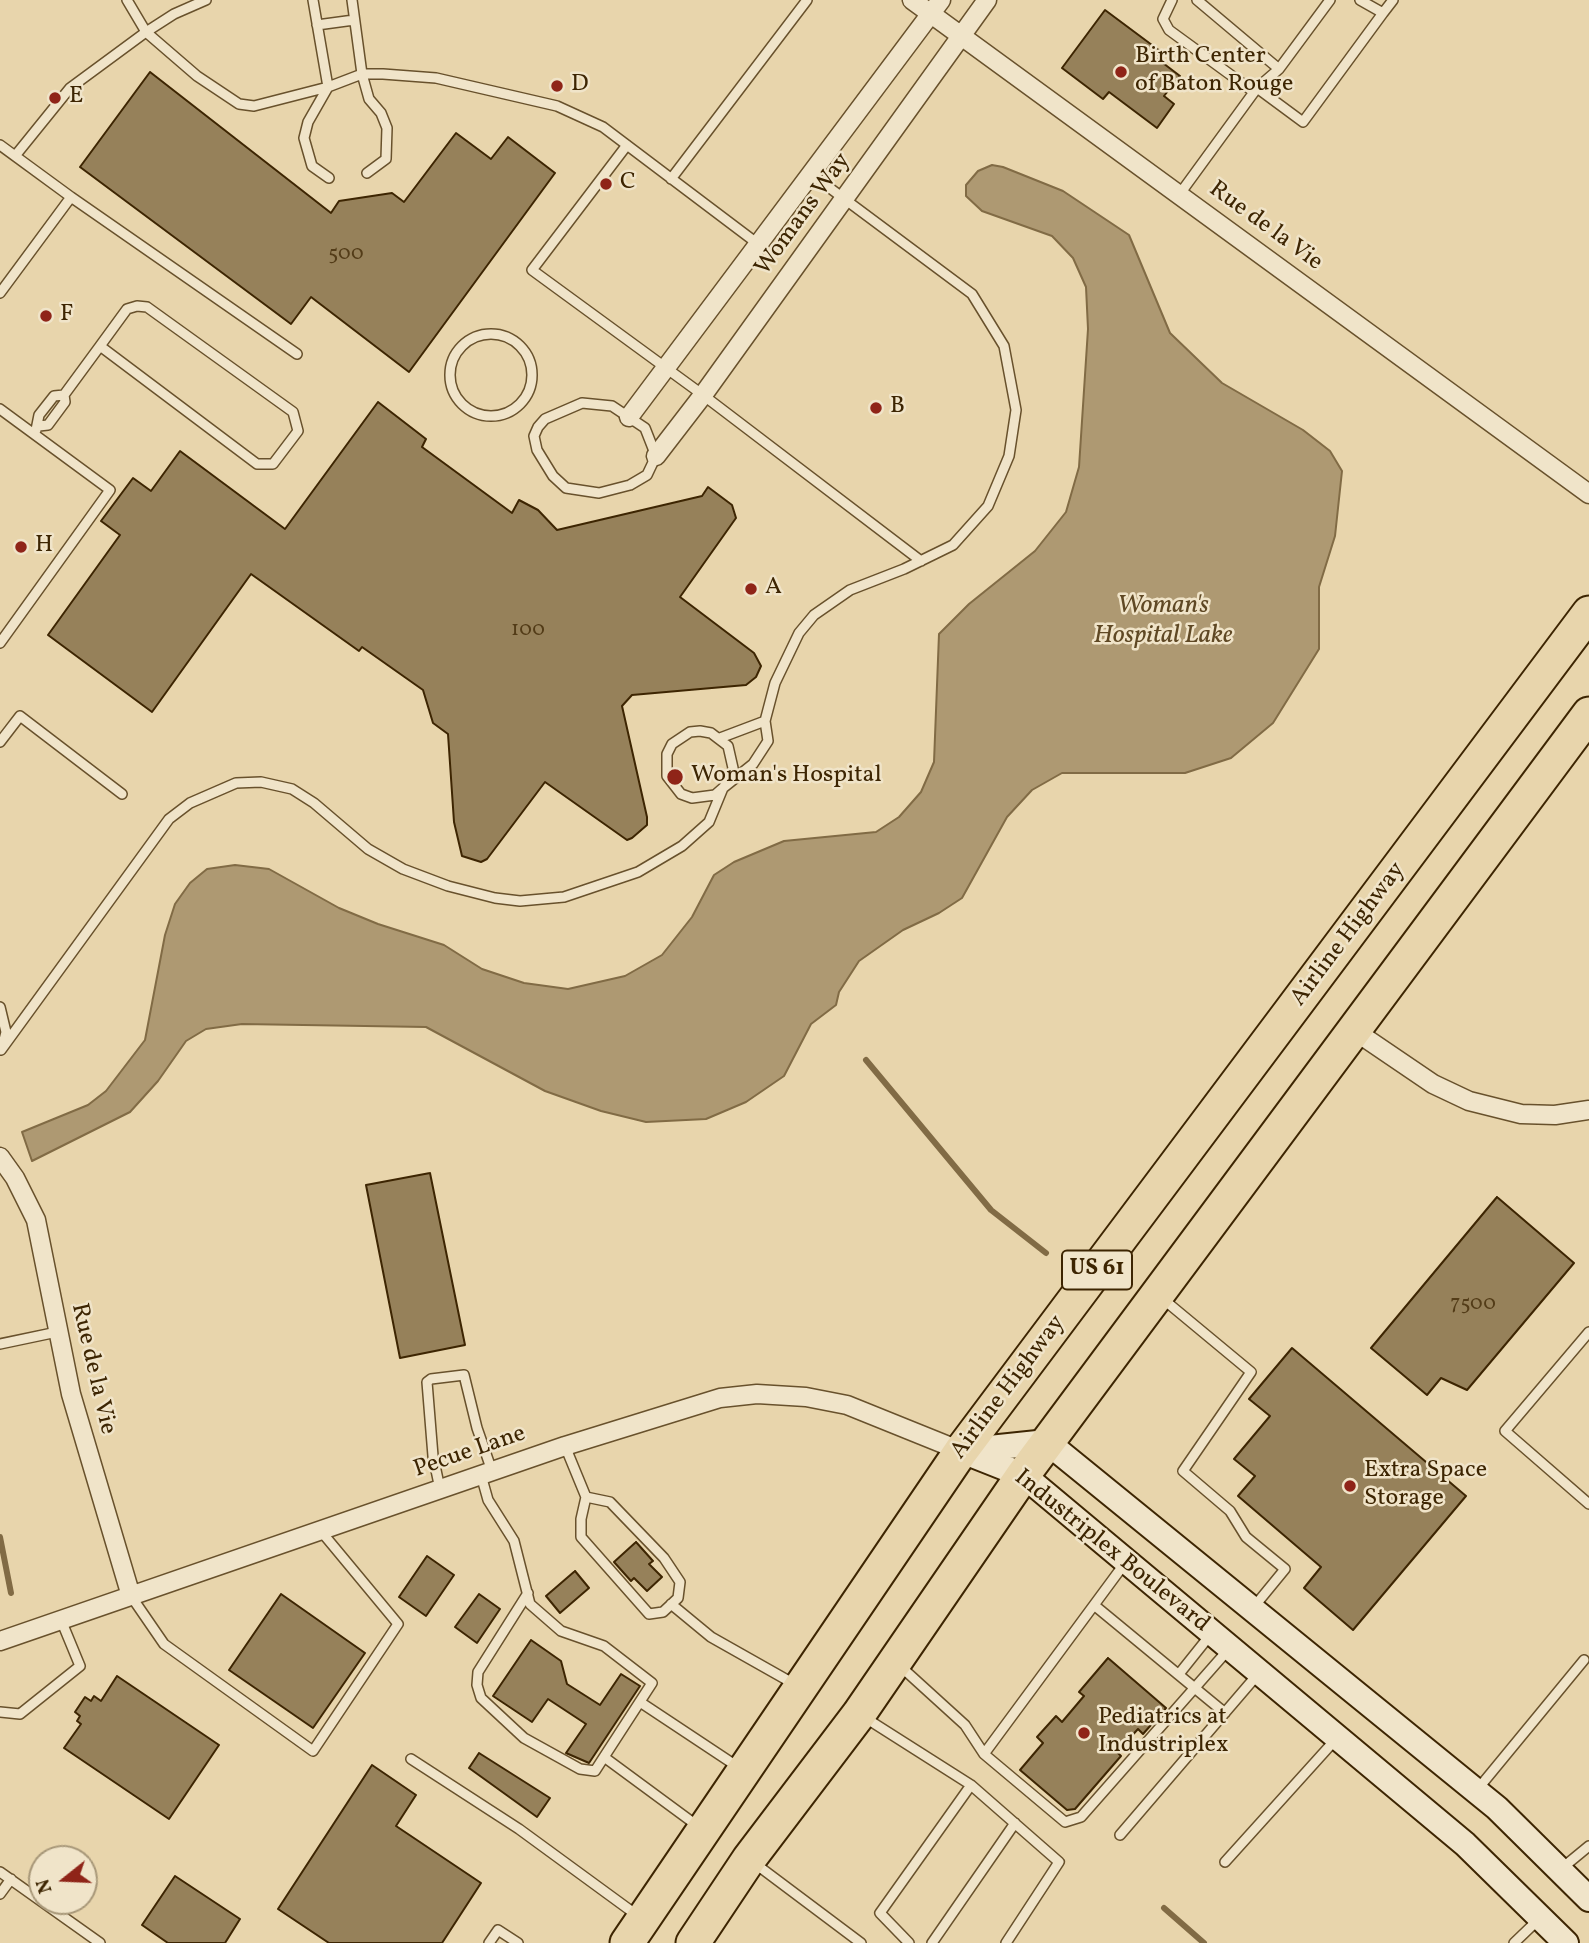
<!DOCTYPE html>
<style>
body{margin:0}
#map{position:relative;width:1589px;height:1943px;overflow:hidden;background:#e8d5ac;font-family:Vollkorn,serif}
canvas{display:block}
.north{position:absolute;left:28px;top:1845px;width:70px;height:70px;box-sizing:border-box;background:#f0e4c9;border:2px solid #a89879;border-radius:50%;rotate:252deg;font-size:19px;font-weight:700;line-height:28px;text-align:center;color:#3d2502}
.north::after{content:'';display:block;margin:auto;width:24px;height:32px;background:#8f2418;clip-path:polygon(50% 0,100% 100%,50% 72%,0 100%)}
</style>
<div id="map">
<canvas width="1589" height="1943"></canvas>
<div class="north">N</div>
</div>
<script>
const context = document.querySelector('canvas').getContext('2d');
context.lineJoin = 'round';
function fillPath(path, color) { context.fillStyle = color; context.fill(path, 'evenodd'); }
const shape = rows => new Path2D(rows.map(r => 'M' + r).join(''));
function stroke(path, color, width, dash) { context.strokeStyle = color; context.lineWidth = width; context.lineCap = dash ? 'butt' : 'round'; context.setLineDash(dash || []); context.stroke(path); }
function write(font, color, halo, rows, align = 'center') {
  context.font = font + ' Vollkorn,serif'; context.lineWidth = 5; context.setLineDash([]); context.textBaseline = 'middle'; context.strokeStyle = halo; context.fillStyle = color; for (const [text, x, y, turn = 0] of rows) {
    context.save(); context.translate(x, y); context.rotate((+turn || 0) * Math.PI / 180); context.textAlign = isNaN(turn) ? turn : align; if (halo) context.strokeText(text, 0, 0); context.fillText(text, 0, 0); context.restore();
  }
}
const water = shape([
 [992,165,1003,167,1063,191,1129,235,1170,333,1222,383,1303,430,1330,451,1342,471,1335,536,1319,587,1319,649,1273,723,1231,758,1185,773,1062,773,1032,790,1007,817,962,898,939,913,903,930,859,961,839,992,836,1005,811,1024,784,1076,746,1102,706,1119,646,1122,601,1111,545,1091,426,1027,242,1024,206,1029,186,1041,158,1081,130,1112,32,1161,22,1132,88,1105,106,1091,145,1040,165,935,175,904,190,883,207,869,235,865,269,869,339,908,378,924,444,945,482,969,524,983,568,989,625,976,662,955,692,917,714,875,734,862,784,841,876,832,899,817,921,792,934,762,939,634,969,604,1035,551,1066,512,1079,467,1088,329,1086,287,1073,258,1052,236,982,211,966,196,966,185,978,171,992,165]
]);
fillPath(water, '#ae9972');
stroke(water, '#816b45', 2);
stroke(shape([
 [866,1060,991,1210,1046,1253],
 [0,1537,11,1593],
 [1164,1908,1204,1943]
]), '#816b45', 6);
const building = shape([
 [1105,10,1160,51,1155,57,1180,76,1164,96,1174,104,1157,128,1109,92,1103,99,1062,68,1105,10],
 [150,72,331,213,339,201,392,193,404,202,456,133,491,159,508,137,555,173,409,372,311,297,291,324,80,167,150,72],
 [378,402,426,439,422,447,512,513,519,500,538,510,557,530,702,496,708,487,732,505,736,518,680,597,754,653,761,666,756,677,746,685,632,695,622,706,647,817,647,825,632,838,627,840,545,782,487,859,481,862,462,856,454,822,448,734,433,723,423,690,362,647,359,651,251,574,152,712,48,635,120,535,101,521,133,478,151,491,180,451,285,529,378,402],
 [430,1173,465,1345,400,1358,366,1185,430,1173],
 [1497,1197,1574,1263,1467,1390,1441,1378,1427,1395,1371,1348,1497,1197],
 [1292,1348,1466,1496,1353,1630,1304,1588,1321,1567,1238,1496,1255,1476,1234,1459,1270,1416,1249,1399,1292,1348],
 [636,1542,653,1561,649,1564,662,1577,647,1591,634,1578,631,1581,614,1562,636,1542],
 [427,1556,454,1575,426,1616,399,1597,427,1556],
 [575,1571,589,1588,560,1613,546,1596,575,1571],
 [281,1594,365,1653,313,1728,229,1670,281,1594],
 [479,1594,500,1609,477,1643,455,1627,479,1594],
 [531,1640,561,1661,567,1684,600,1705,621,1674,640,1686,589,1763,566,1753,586,1724,548,1699,532,1722,493,1696,531,1640],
 [1108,1658,1166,1708,1143,1734,1138,1729,1117,1752,1121,1756,1075,1809,1067,1810,1020,1770,1043,1743,1037,1737,1056,1716,1062,1722,1084,1696,1079,1692,1108,1658],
 [117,1676,219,1745,169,1819,64,1748,81,1724,77,1721,80,1716,75,1712,85,1697,91,1701,94,1696,101,1701,117,1676],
 [479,1753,550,1798,537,1817,469,1768,479,1753],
 [372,1765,416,1795,396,1826,481,1883,442,1943,329,1943,278,1909,372,1765],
 [175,1876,240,1919,225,1943,168,1943,142,1925,175,1876]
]);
fillPath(building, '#96815a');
stroke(building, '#3d2502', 2);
const lane = shape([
 [127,0,146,32,197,76,239,104,254,106,328,87,362,74,383,74,436,78,557,106,603,127,758,244],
 [313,0,328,87,308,122,304,138,312,166,329,178],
 [352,0,362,74,369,99,381,113,387,128,386,159,367,173],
 [1172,0,1163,19,1169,30,1254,92],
 [1197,0,1279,69],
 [1360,0,1383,13,1393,0],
 [317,25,354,20],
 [1257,88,1303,122,1383,13],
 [0,145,71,197,0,293],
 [627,145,532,270,703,395,921,561],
 [15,156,70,88,146,32,174,14,206,0],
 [671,179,807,0],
 [1179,195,1257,88,1279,69,1330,0],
 [71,197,297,354],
 '450 375a41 41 0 1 1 82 0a41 41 0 1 1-82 0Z',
 [582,403,612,406,645,428,656,456,647,475,630,485,599,493,566,488,553,476,537,450,534,436,538,427,545,419,582,403],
 [0,409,110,490,0,643],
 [39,426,48,425,65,402,64,395,100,346,127,309,137,306,147,307,293,412,298,431,273,464,257,464,100,346],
 [36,430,39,415,54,396,64,395],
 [720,738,765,721],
 [0,742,20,716,122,794],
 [0,1007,6,1032,3,1044],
 [1,1050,169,819,190,803,236,783,261,782,292,789,314,803,368,849,403,869,448,886,495,898,520,901,564,897,638,872,682,846,709,822,723,788,730,779,733,768,728,746,711,733,700,731,690,732,672,744,667,754,667,776,681,794,692,798,715,795,723,788,753,764,768,741,765,721,775,683,799,633,814,615,850,590,904,569,953,545,988,506,1009,456,1016,410,1004,346,972,294,811,174],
 [1163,1299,1251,1372,1183,1471,1230,1511,1246,1537,1285,1569,1253,1608],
 [1589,1332,1505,1431,1589,1504],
 [0,1344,57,1332],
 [565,1446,586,1497,581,1519,581,1537,649,1614,663,1612,678,1598,680,1582,664,1558,610,1502,586,1497],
 [481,1475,488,1500,514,1541,530,1604,561,1631,604,1646,652,1683,604,1757,699,1827],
 [440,1489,433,1456,427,1382,431,1379,464,1375,477,1428,492,1471],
 [528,1593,478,1672,477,1685,481,1698,524,1738,580,1769,595,1771,604,1757],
 [131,1596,164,1644,313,1751,398,1624,320,1530],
 [671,1604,711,1637,796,1685],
 [1094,1605,1225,1713],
 [899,1665,965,1725,984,1754,1125,1563],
 [1179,1674,1211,1634],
 [640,1702,738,1767],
 [0,1712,20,1714,80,1666,61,1620],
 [864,1717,971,1785,1059,1862,1006,1943],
 [984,1754,1065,1822,1081,1817,1228,1650],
 [411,1759,519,1829,638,1916],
 [1477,1790,1584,1660],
 [1120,1835,1258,1674],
 [753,1862,861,1943],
 [1225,1862,1336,1739],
 [1561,1869,1589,1846],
 [0,1872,100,1943],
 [0,1894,11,1879],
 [489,1943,498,1930,518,1943],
 [909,1943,880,1913,971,1785],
 [932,1943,1015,1823],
 [1514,1943,1539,1919]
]);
const street = shape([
 [912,0,1589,494],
 [629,417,941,0],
 [656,456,703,395,987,0],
 [1352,1029,1433,1084,1469,1101,1521,1114,1555,1115,1589,1110],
 [0,1157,15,1178,36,1220,71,1394,131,1596],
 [0,1641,565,1446,720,1398,757,1394,806,1397,847,1405,961,1451]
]);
const secondary = shape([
 [961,1451,1047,1442,1497,1808,1589,1899],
 [965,1452,1023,1475,1465,1844,1566,1943]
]);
const highway = shape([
 [627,1943,961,1451,1589,613],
 [693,1943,749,1859,859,1714,1023,1475,1589,714]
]);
stroke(lane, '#68512c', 12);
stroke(street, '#68512c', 21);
stroke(secondary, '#3d2502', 28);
stroke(highway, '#3d2502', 37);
stroke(lane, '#f0e4c9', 9);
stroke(street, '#f0e4c9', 18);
stroke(secondary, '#f0e4c9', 24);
stroke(highway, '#e8d5ac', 33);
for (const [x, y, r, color] of [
 [1121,72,7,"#8f2418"],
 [557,86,7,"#8f2418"],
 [55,98,7,"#8f2418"],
 [606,184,7,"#8f2418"],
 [46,316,7,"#8f2418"],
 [876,408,7,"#8f2418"],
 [21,547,7,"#8f2418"],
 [751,589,7,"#8f2418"],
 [675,777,9,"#8f2418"],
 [1350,1486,7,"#8f2418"],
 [1084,1733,7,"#8f2418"]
]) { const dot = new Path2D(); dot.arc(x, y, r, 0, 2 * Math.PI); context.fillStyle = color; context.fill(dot); stroke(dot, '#f0e4c9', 2.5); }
write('21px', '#533c18', null, [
 ["500",346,255],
 ["100",528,631],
 ["7500",1473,1305]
]);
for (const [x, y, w] of [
 [1097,1270,70]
]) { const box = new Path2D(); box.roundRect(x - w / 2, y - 19.5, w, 39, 5); context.fillStyle = '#f0e4c9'; context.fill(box); stroke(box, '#3d2502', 2); }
write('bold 23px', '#3d2502', null, [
 ["US 61",1097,1270]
]);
write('24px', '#3d2502', '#f0e4c9', [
 ["Birth Center",1135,58],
 ["of Baton Rouge",1135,86],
 ["D",571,86],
 ["E",69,98],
 ["C",620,184],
 ["F",60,316],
 ["B",890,408],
 ["H",35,547],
 ["A",765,589],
 ["Woman's Hospital",691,777],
 ["Extra Space",1364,1472],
 ["Storage",1364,1500],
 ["Pediatrics at",1098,1719],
 ["Industriplex",1098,1747]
], 'left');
write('24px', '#3d2502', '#f0e4c9', [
 ["Womans Way",804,215,-54],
 ["Rue de la Vie",1265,227,36],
 ["Airline Highway",1349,935,-53],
 ["Rue de la Vie",92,1369,77],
 ["Airline Highway",1009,1388,-53],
 ["Pecue Lane",470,1453,-19],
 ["Industriplex Boulevard",1111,1552,39]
]);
write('italic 26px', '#5f4824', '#f0e4c9', [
 ["Woman's",1163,607],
 ["Hospital Lake",1163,637]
]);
</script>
